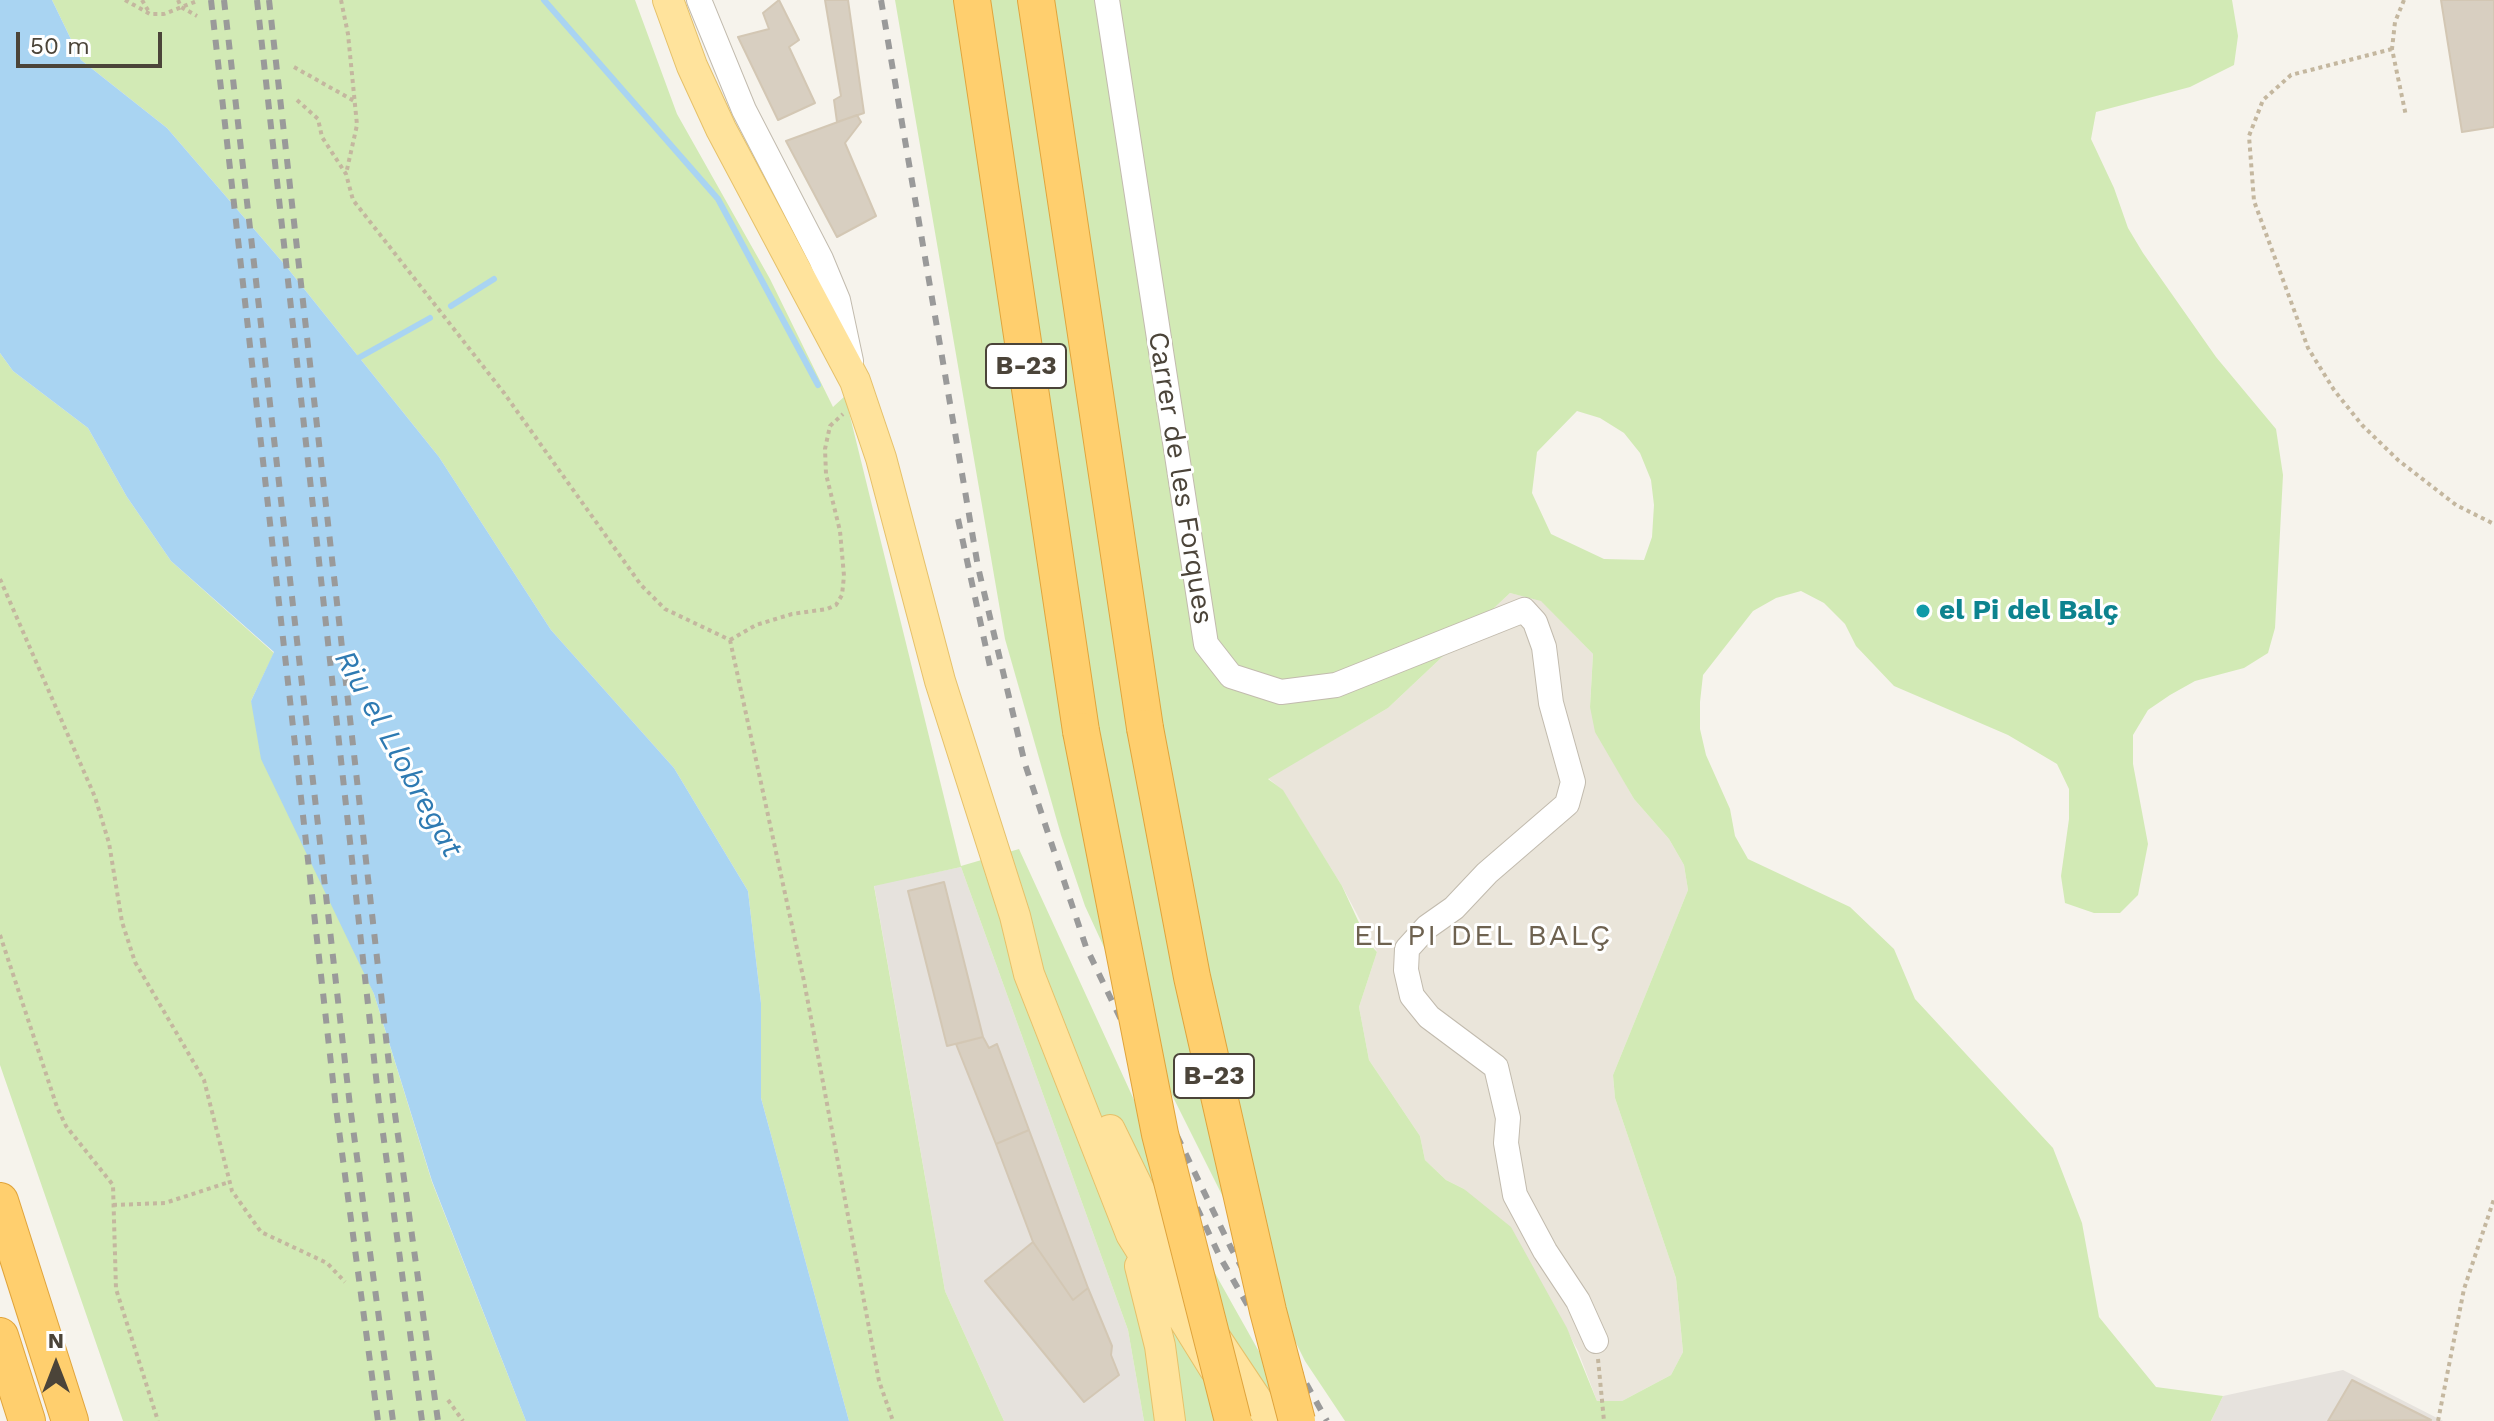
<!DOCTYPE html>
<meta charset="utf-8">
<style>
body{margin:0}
#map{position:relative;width:2494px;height:1421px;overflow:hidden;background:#f6f3ec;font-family:"Work Sans",sans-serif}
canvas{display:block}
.north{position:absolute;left:16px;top:1325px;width:80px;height:80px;-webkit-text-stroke:6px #fff;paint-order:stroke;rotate:0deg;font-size:22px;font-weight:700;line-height:32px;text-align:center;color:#4b4439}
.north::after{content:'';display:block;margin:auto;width:28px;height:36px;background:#4b4439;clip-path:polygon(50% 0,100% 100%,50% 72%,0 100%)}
.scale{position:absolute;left:16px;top:32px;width:146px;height:36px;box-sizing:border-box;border:4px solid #4b4439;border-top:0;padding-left:10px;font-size:24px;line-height:28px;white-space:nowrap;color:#4b4439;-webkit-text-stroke:6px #fff;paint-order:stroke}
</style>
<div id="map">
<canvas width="2494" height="1421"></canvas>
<div class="north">N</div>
<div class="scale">50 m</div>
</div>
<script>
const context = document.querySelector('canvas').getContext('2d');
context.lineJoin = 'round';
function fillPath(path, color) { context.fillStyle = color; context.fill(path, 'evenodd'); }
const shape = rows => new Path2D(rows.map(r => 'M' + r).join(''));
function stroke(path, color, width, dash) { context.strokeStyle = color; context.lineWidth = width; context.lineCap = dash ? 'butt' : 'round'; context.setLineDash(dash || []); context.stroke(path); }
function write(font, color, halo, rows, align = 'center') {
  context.font = font + ' "Work Sans",sans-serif'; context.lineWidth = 6; context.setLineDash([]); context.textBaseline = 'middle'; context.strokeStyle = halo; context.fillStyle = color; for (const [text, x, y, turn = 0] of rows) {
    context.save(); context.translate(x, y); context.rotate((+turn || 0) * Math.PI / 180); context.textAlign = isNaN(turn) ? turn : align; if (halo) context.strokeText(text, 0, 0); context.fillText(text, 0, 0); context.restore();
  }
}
fillPath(shape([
 [1510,593,1541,600,1593,654,1590,706,1609,754,1634,799,1669,839,1684,865,1688,890,1613,1075,1615,1098,1676,1278,1683,1352,1671,1375,1622,1401,1597,1401,1578,1351,1560,1317,1464,1189,1446,1180,1425,1160,1420,1136,1369,1060,1359,1007,1377,952,1342,886,1283,791,1268,778,1388,708]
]), '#eae5da');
fillPath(shape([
 [961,867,1128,1330,1144,1421,1004,1421,945,1291,874,885],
 [2343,1370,2443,1421,2211,1421,2223,1396]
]), '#e6e2dd');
fillPath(shape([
 [52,0,635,0,677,114,770,279,833,407,845,396,961,866,1019,849,1207,1259,1298,1421,1144,1421,1128,1330,961,867,874,886,945,1291,1004,1421,849,1421,761,1098,761,1003,748,891,674,768,551,630,439,457,285,265,167,128,81,60],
 [895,0,2232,0,2238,36,2234,65,2190,87,2096,112,2091,139,2114,188,2128,228,2143,253,2216,357,2276,429,2283,475,2275,628,2268,653,2244,668,2195,681,2170,695,2148,710,2133,735,2133,764,2148,844,2138,895,2120,913,2094,913,2065,903,2061,876,2069,819,2069,789,2057,764,2008,735,1894,686,1856,646,1845,624,1824,603,1801,591,1776,598,1753,611,1703,675,1700,702,1700,729,1706,755,1730,809,1735,836,1748,859,1850,907,1894,949,1915,999,2053,1148,2082,1223,2099,1317,2156,1387,2223,1396,2211,1421,1345,1421,1305,1361,1172,1095,1085,906,1061,835,1005,639],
 [1577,411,1600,418,1624,433,1640,453,1651,480,1654,505,1652,537,1644,560,1604,559,1551,534,1532,493,1537,452],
 [1510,593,1541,601,1593,654,1590,707,1595,732,1634,799,1669,839,1684,865,1688,890,1613,1075,1615,1098,1676,1278,1683,1352,1671,1375,1622,1401,1597,1401,1567,1328,1511,1227,1464,1189,1446,1180,1425,1160,1420,1136,1369,1060,1359,1007,1377,952,1368,942,1342,886,1283,790,1268,779,1388,708],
 [0,353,13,371,88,428,127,497,171,561,274,653,251,701,374,994,432,1182,526,1421,123,1421,0,1065]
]), '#d2eab5');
fillPath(shape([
 [0,0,52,0,81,60,167,128,285,265,439,457,551,630,674,768,748,891,761,1003,761,1098,849,1421,526,1421,432,1181,374,994,261,759,251,701,274,652,171,561,127,497,88,428,13,371,0,353]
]), '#a9d4f2');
stroke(shape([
 [544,0,718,199,818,385],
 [451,306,494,279],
 [353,361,430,318]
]), '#a9d4f2', 6);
const building = shape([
 [779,0,799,40,789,47,815,103,778,120,738,37,769,29,763,13,779,0],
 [825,0,848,0,864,113,837,122,834,100,841,96,825,0],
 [2441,0,2494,0,2494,127,2462,132,2441,0],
 [857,115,861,122,845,143,876,216,837,237,786,141,857,115],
 [944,882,983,1037,947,1046,908,891,944,882],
 [983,1037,989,1048,997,1044,1029,1130,996,1144,956,1044,983,1037],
 [1029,1130,1088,1288,1073,1300,1033,1242,996,1144,1029,1130],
 [1033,1242,1073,1300,1088,1288,1112,1346,1111,1355,1119,1375,1084,1402,985,1281,1033,1242],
 [2352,1380,2431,1420,2328,1421,2352,1380]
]);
fillPath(building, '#d8cfc1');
stroke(building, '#d3c7b4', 2);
const minor = shape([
 [699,0,744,110,821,259,838,300,851,361],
 [1107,0,1206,644,1231,676,1281,692,1336,685,1524,610,1535,622,1544,647,1551,703,1573,782,1567,804,1487,873,1454,908,1427,927,1407,949,1406,970,1412,996,1429,1017,1496,1067,1508,1118,1506,1143,1515,1195,1545,1251,1578,1301,1596,1341]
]);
const major = shape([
 [668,0,692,66,721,129,855,381,881,458,940,681,1015,916,1029,974,1131,1234,1214,1368],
 [1110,1130,1194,1302],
 [1140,1266,1160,1346,1170,1421],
 [1217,1340,1271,1421]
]);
const highway = shape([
 [972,0,1081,731],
 [1036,0,1145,728],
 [0,1201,70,1421],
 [0,1336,27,1421]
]);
stroke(minor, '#c2bbae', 26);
stroke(major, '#e6c16a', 32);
stroke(highway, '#e0a43c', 38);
stroke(shape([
 [125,0,150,14,164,14,197,1],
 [142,0,149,12],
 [178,0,181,7,197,16],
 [341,0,348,34,357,125,346,174],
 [2404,0,2395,22,2392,49,2406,116],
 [2392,49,2291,75,2263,100,2249,136,2254,201,2308,348,2334,390,2362,425,2398,460,2456,505,2494,524],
 [294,67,356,102],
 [297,100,318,119,322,137,346,174,353,200,504,393,641,585,665,609,730,640],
 [0,579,95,797,109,843,122,922,135,962,204,1080,232,1191,261,1232,327,1263,345,1282],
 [730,640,804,981,879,1381,893,1421],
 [730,640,756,625,792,614,827,609,836,605,842,595,844,576,840,531,826,474,825,449,830,426,843,414],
 [0,935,57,1107,66,1126,113,1185,116,1289,158,1421],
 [113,1205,165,1203,229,1182],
 [1598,1359,1604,1421],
 [448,1400,463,1421],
 [2438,1421,2464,1289,2494,1199]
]), '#c4b79f', 4, [4, 4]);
stroke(minor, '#fff', 24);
stroke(major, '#ffe39c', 30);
stroke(highway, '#ffcf6e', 36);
stroke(shape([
 [211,0,336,1108,378,1421],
 [224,0,350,1106,393,1421],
 [257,0,379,1104,422,1421],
 [269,0,393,1100,438,1421],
 [881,0,978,567,1025,764,1086,947,1231,1248,1327,1421],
 [958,519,991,671],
 [1163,1135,1220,1257,1294,1386]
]), '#9a9a9a', 6, [10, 10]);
const highwayBridge = shape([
 [1145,728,1192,977,1268,1311,1297,1421],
 [1081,731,1160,1134,1233,1421]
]);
stroke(highwayBridge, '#e0a43c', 38, []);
stroke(highwayBridge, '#ffcf6e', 36);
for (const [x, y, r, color] of [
 [1923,611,8,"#0f9aa8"]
]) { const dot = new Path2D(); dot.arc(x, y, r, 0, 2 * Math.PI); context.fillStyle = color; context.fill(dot); stroke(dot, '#fff', 3); }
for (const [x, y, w] of [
 [1026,366,80],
 [1214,1076,80]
]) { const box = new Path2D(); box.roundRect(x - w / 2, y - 22, w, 44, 6); context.fillStyle = '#fff'; context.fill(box); stroke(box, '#4b4439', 2); }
write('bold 26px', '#4b4439', null, [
 ["B-23",1026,366],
 ["B-23",1214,1076]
]);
write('28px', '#4b4439', '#fff', [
 ["Carrer de les Forques",1180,478,81]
]);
write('bold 28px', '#0d838f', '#fff', [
 ["el Pi del Balç",1939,611]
], 'left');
write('italic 30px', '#2e7ab2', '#fff', [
 ["Riu el Llobregat",398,754,61]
]);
context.letterSpacing = '2px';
write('30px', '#6e6250', '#fff', [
 ["EL PI DEL BALÇ",1483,936]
]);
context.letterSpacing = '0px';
</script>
